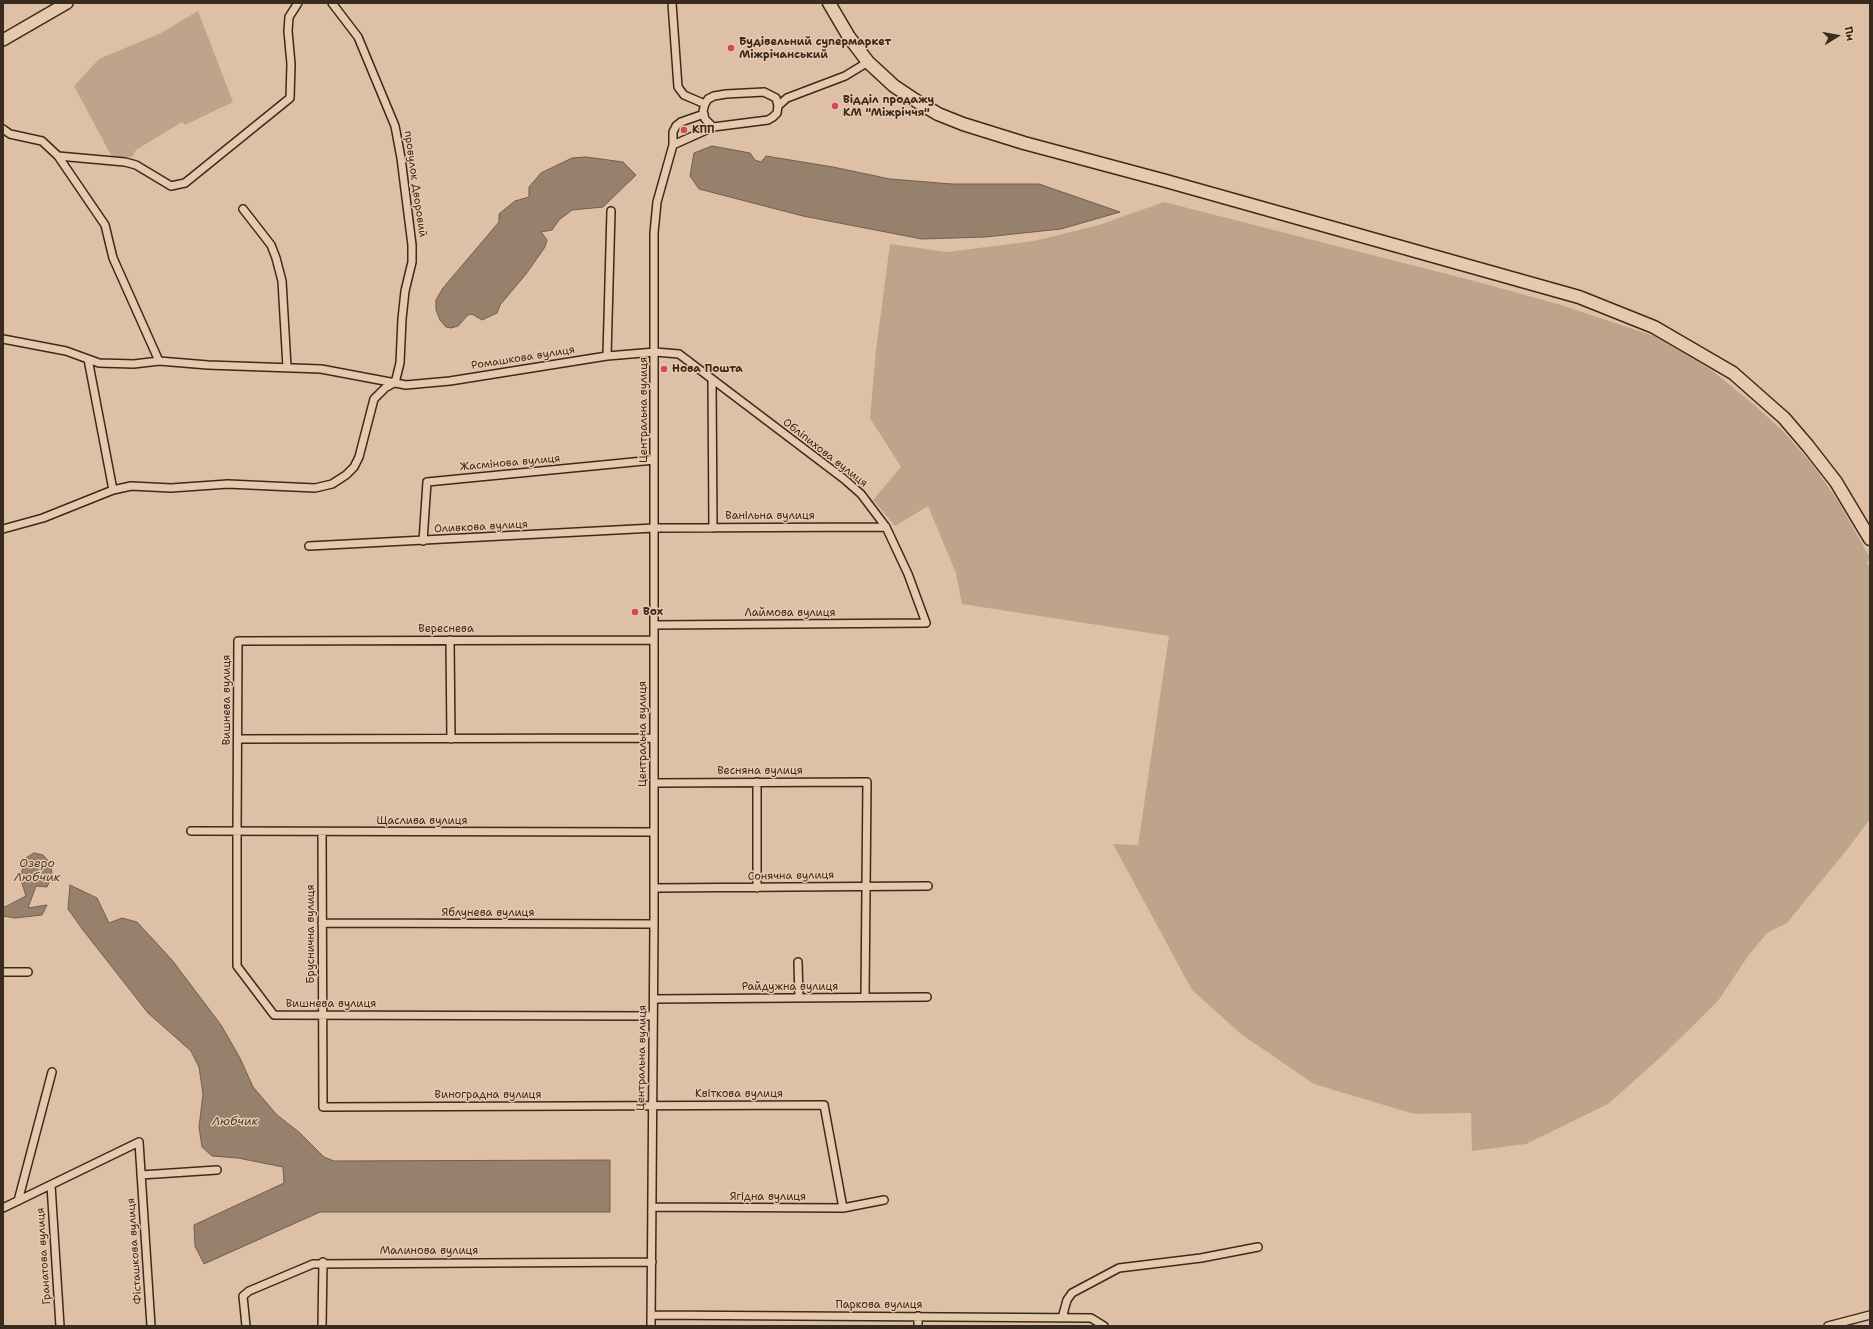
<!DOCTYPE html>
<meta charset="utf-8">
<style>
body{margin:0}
#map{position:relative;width:1873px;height:1329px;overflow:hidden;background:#ddc0a5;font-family:"Shantell Sans",sans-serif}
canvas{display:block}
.frame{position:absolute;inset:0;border:4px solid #3b2a1e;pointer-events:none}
.north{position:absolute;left:1817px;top:16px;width:40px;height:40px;-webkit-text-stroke:3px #e7caae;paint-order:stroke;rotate:79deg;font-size:11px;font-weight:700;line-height:16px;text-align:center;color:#3b2a1e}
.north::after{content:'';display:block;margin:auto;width:14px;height:18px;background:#3b2a1e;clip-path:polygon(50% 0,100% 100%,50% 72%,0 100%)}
</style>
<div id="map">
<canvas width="1873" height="1329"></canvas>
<div class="frame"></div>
<div class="north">Пн</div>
</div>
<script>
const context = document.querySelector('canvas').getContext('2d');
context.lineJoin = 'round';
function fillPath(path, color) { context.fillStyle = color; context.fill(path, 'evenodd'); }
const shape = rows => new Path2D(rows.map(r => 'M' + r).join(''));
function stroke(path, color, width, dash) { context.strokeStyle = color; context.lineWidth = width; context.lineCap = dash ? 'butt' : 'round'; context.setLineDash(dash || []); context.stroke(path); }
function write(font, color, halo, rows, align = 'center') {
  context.font = font + ' "Shantell Sans",sans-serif'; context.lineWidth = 3; context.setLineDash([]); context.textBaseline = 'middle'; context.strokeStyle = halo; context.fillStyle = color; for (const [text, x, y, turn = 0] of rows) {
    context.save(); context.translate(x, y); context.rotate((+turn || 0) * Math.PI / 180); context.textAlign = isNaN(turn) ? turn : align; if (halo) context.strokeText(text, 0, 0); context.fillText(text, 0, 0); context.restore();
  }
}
fillPath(shape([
 [198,11,233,102,185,125,182,122,136,150,132,157,112,157,74,86,99,59,161,33],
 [1164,202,1478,282,1561,305,1654,336,1710,369,1753,404,1783,431,1812,464,1838,501,1870,558,1867,563,1870,567,1870,819,1849,847,1787,923,1767,933,1748,956,1718,1001,1663,1055,1608,1104,1526,1144,1472,1151,1471,1113,1414,1114,1314,1084,1241,1034,1192,990,1113,844,1138,845,1169,636,962,604,956,573,928,506,895,526,873,500,901,467,870,418,876,350,890,244,947,252,1034,241,1099,225]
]), '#bfa48c');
const water = shape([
 [712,146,750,153,755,160,761,162,766,156,833,167,890,179,952,184,1039,184,1120,212,1061,229,985,237,922,239,803,216,699,189,690,176,694,153,712,146],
 [586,157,623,162,636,175,603,207,572,210,559,220,552,230,541,232,547,240,545,247,526,274,500,305,497,313,482,320,472,314,468,315,458,326,451,328,446,327,440,320,436,310,436,300,443,288,499,222,499,214,515,201,529,197,529,187,541,173,572,158,586,157],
 [34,853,43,855,51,864,52,875,47,887,36,886,28,908,47,905,42,915,15,918,3,916,3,906,5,907,26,896,20,877,26,858,34,853],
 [70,885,97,898,109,923,122,918,137,922,172,960,221,1025,240,1058,253,1087,277,1115,300,1133,324,1157,334,1161,610,1160,610,1212,320,1212,204,1264,195,1246,194,1225,284,1183,283,1167,238,1158,212,1156,202,1147,199,1127,203,1094,199,1067,191,1051,148,1013,83,930,68,909,70,885]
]);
fillPath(water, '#97806c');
stroke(water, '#725e4d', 1);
const street = shape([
 [332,3,358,37,395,126,401,158,412,245,412,262,405,291,402,319,400,363,395,383],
 [672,3,678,87,684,95,705,104],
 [764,92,776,98,778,106,777,113,773,117,768,120,713,127,705,119,703,111,705,104,708,99,714,96,726,94,764,92],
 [778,106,787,98,845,76,868,62],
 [3,129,10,134,42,141,58,156,105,225,113,258,159,361],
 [673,145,713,127],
 [58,156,125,162,136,165,171,186,185,183,290,98,291,64,288,31,289,17,298,3],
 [243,209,271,245,276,258,282,281,287,367],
 [3,339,66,351,99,363,134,364,159,361,208,365,321,369,406,385,450,381,607,356,655,352,679,354,844,479,861,494,886,527,908,574,926,623,654,625],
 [607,356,611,211],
 [88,359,113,490],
 [712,380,713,528],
 [3,529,43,518,113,490,131,486,171,488,228,484,315,488,332,484,346,475,354,467,359,457,374,399,385,388,394,383],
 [423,541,427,482,654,460],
 [309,546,654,528,886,527],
 [450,640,451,739],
 [238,739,654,738],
 [757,782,757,888],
 [654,783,867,782,865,997],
 [191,831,653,832],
 [322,832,323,1107,824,1105,843,1208],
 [654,888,928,886],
 [322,923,654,924],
 [798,962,799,998],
 [3,972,28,972],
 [654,999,927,997],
 [653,1016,274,1015,237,966,237,832,238,641,654,640],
 [141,1175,217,1170],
 [51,1185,60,1326],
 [18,1201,52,1072],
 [652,1207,843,1208,884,1200],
 [3,1208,139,1142,151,1326],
 [651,1315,1091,1318,1104,1326],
 [918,1316,918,1326],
 [1062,1318,1067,1300,1072,1293,1119,1268,1201,1258,1258,1247],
 [246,1326,243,1296,249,1291,313,1264,652,1262],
 [322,1326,323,1262],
 [651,1326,654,924,654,233,657,202,673,145,673,132,676,126,681,122,704,114],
 [1828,1326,1870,1315]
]);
const secondary = shape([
 [3,40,67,3]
]);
const primary = shape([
 [829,3,849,37,868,62,894,86,918,102,938,114,963,124,1024,143,1166,181,1579,297,1654,327,1733,373,1784,418,1808,446,1836,482,1870,539]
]);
stroke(street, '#3b2a1e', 10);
stroke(secondary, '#3b2a1e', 14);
stroke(primary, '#3b2a1e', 15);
stroke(street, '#e7caae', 7);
stroke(secondary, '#e7caae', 11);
stroke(primary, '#e7caae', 12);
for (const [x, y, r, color] of [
 [731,48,4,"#d1495b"],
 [835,106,4,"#d1495b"],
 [684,130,4,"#d1495b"],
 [664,369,4,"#d1495b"],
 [635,612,4,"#d1495b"]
]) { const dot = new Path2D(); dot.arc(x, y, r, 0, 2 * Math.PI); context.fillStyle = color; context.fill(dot); stroke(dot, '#e7caae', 1.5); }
write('bold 11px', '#3b2a1e', '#e7caae', [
 ["Будівельний супермаркет",739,42],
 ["Міжрічанський",739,55],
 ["Відділ продажу",843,100],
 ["КМ \"Міжріччя\"",843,113],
 ["КПП",692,130],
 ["Нова Пошта",672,369],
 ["Box",643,612]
], 'left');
write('11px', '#3b2a1e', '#e7caae', [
 ["провулок Дворовий",415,184,82],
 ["Ромашкова вулиця",523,358,-9],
 ["Центральна вулиця",644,410,-90],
 ["Обліпихова вулиця",825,453,38],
 ["Жасмінова вулиця",510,463,-5],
 ["Ванільна вулиця",770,516],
 ["Оливкова вулиця",481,527,-3],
 ["Лаймова вулиця",790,613],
 ["Вереснева",446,629],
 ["Вишнева вулиця",227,700,-90],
 ["Центральна вулиця",643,734,-90],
 ["Весняна вулиця",760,771],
 ["Щаслива вулиця",422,821],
 ["Сонячна вулиця",791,876,-1],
 ["Яблунева вулиця",488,913],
 ["Бруснична вулиця",311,934,-90],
 ["Райдужна вулиця",790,987],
 ["Вишнева вулиця",331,1004],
 ["Центральна вулиця",642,1058,-89],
 ["Квіткова вулиця",739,1094],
 ["Виноградна вулиця",488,1095],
 ["Ягідна вулиця",768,1197],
 ["Фісташкова вулиця",135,1251,-94],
 ["Малинова вулиця",429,1251],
 ["Гранатова вулиця",44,1256,-94],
 ["Паркова вулиця",879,1305]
]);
write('italic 12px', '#4d3b2e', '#e7caae', [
 ["Озеро",37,864],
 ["Любчик",37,878],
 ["Любчик",235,1122]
]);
</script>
